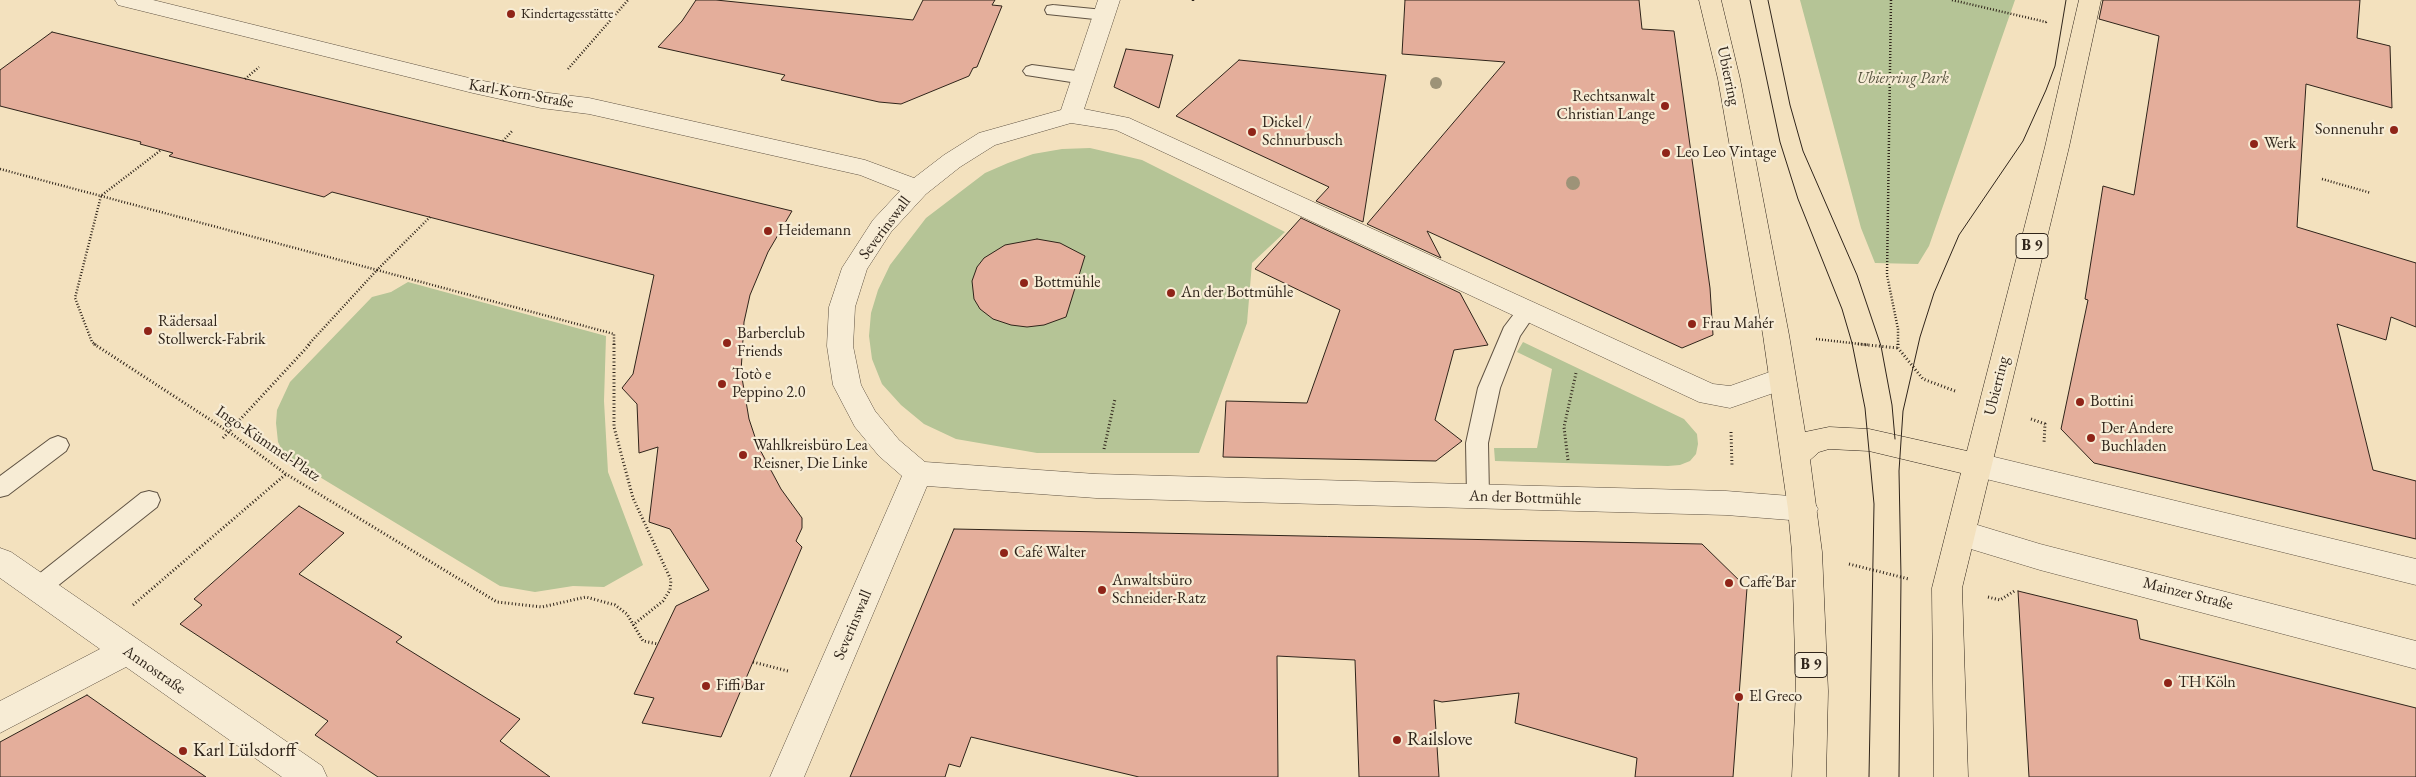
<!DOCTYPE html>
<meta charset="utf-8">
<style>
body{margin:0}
canvas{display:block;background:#f3e1be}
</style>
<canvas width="2416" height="777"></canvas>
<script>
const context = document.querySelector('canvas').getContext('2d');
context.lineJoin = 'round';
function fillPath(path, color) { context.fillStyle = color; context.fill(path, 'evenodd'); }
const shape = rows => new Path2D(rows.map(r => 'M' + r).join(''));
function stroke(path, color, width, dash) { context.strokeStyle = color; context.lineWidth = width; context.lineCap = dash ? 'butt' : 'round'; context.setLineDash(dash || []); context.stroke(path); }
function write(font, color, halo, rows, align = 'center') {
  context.font = font + ' "EB Garamond",serif'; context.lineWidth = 4.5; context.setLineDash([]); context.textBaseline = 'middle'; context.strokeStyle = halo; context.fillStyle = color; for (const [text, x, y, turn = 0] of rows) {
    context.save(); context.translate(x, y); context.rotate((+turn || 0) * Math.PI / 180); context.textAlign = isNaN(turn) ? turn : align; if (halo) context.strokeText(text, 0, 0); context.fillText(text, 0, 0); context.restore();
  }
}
fillPath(shape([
 [1800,0,2015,0,1929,246,1918,264,1875,263,1861,228],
 [1090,148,1142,160,1285,232,1252,263,1247,323,1199,453,1037,453,956,439,924,424,901,405,882,384,872,359,869,336,871,313,878,290,890,265,926,218,985,173,1008,163,1033,154,1062,149],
 [408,282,606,336,604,401,608,472,643,565,604,587,573,586,535,592,500,586,285,456,278,442,276,423,277,410,290,382,372,297,391,292],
 [1523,342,1684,419,1697,434,1698,444,1696,454,1690,461,1680,465,1668,466,1495,461,1494,448,1537,448,1552,369,1517,352]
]), '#b5c496');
const building = shape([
 [696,0,716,0,913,20,923,0,995,0,992,5,1002,6,977,67,973,68,969,76,901,104,879,102,781,80,785,75,658,47,682,21,696,0],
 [1405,0,1639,0,1642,29,1674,31,1710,288,1713,335,1682,348,1427,231,1441,258,1367,224,1505,62,1402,54,1405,0],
 [2103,0,2360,0,2357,38,2390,46,2392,108,2306,84,2297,227,2416,263,2416,327,2391,317,2386,340,2337,324,2373,470,2416,481,2416,539,2094,463,2061,429,2088,300,2085,299,2103,186,2134,195,2159,36,2099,19,2103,0],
 [52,32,792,211,768,252,750,295,744,322,741,372,749,419,758,446,781,489,802,518,802,528,796,541,802,547,721,737,642,723,654,698,634,694,676,606,709,590,670,529,649,522,658,447,639,453,637,404,622,388,633,374,654,275,332,192,324,197,169,156,173,153,140,144,141,142,0,106,0,70,52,32],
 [1126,49,1173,55,1159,108,1114,87,1126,49],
 [1239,60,1386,75,1363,222,1316,201,1329,187,1176,116,1239,60],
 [1301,218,1460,293,1488,345,1454,350,1435,420,1462,441,1436,461,1223,457,1226,401,1307,403,1340,310,1255,269,1301,218],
 [1037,239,1060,243,1085,256,1066,317,1044,325,1027,327,1011,325,993,319,980,309,974,299,972,281,977,267,984,258,1005,245,1037,239],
 [299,506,344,533,299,574,402,637,396,642,520,719,500,741,550,777,378,777,315,735,328,721,180,624,202,605,194,599,299,506],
 [954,529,1702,544,1747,588,1733,777,1635,777,1637,758,1515,723,1519,693,1442,702,1434,700,1439,777,1359,777,1355,660,1277,656,1278,777,1139,777,971,737,960,767,949,764,945,777,850,777,954,529],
 [2018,591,2137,620,2140,639,2416,708,2416,777,2029,777,2018,591],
 [87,695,150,739,206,777,0,777,0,742,87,695]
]);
fillPath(building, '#e4ae9b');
stroke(building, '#2f241a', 1);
const service = shape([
 [1053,5,1104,10,1110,11,1112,15,1110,19,1104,20,1047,14,1045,10,1047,6,1053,5],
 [1032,65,1084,72,1090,74,1093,78,1090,82,1084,84,1026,75,1023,71,1026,67,1032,65],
 [1527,303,1534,306,1537,311,1520,336,1500,388,1488,443,1489,496,1486,503,1478,505,1470,503,1467,496,1466,443,1478,388,1504,327,1520,306,1527,303],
 [58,436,66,439,69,445,66,451,8,495,0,497,0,476,50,439,58,436],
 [149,491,157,493,160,500,157,507,46,595,38,598,30,595,26,588,30,581,141,493,149,491]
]);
const minor = shape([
 [115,0,153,0,473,79,541,92,589,98,865,160,914,178,944,155,979,133,1061,110,1098,0,1120,0,1084,109,1129,118,1713,384,1730,386,1781,368,1791,371,1795,379,1791,387,1730,408,1699,402,1116,130,1071,123,995,145,960,167,926,194,891,232,867,269,855,307,853,346,861,385,875,411,899,440,925,462,1096,474,1726,491,1803,497,1813,500,1818,509,1813,518,1803,521,1726,515,1096,498,927,486,804,777,770,777,902,476,879,456,855,427,833,385,827,346,829,307,842,268,873,220,900,191,860,175,589,114,541,108,473,93,118,5,115,0],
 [1978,453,2416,559,2416,585,1978,477,1968,473,1964,465,1968,457,1978,453],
 [1961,520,2040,544,2416,641,2416,669,2040,570,1961,546,1950,542,1946,533,1950,524,1961,520],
 [0,548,11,552,322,766,327,777,282,777,126,667,0,733,0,701,100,649,0,578,0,548]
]);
const primary = shape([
 [1699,0,1721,0,1740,79,1789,335,1805,432,1829,427,1869,429,1967,451,2045,147,2079,0,2101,0,2069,147,1962,588,1968,777,1934,777,1932,588,1961,473,1869,451,1829,449,1819,452,1810,460,1822,552,1828,691,1826,777,1792,777,1796,691,1792,552,1788,509,1763,335,1718,79,1699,0]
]);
stroke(service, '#605343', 2);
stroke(minor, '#605343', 1);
stroke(primary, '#2f241a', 1);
stroke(shape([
 [1193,0,1193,2],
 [1891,0,1887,275,1898,329,1898,345],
 [1952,0,2046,22,2047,20],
 [568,69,628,0],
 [245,79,259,67],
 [503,141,513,130],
 [0,169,101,196,75,298,92,342,96,345],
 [2322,179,2371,193],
 [102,195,161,150],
 [101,196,377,270,430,217],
 [1816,339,1869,345],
 [308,345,377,270,614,334,614,345]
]), '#2f241a', 2.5, [1, 2]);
stroke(shape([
 [94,344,229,432,286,474,497,602,542,607,586,597,615,605,627,614,643,641,658,644],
 [614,344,614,427,633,498,671,580,670,590,663,601,633,625],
 [1858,344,1898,348],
 [1898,344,1898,348,1923,379,1955,391],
 [2031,419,2045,424,2044,443],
 [1731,432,1732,466],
 [223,438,310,344],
 [1104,449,1115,399],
 [1568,460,1564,427,1576,373],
 [1849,564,1909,579],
 [1988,597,2000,600,2016,590],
 [133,605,286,474],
 [753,662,788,671]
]), '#2f241a', 3, [1, 2.5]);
fillPath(service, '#f7ecd5');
fillPath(minor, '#f7ecd5');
fillPath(primary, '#f3e1be');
stroke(shape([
 [1750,0,1780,142,1798,199,1842,309,1852,343,1865,408,1874,504,1869,777],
 [1768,0,1790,105,1803,151,1857,275,1881,346,1892,405,1895,439],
 [1899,777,1901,577,1899,471,1903,411,1920,337,1934,293,1959,235,2023,141,2046,90,2055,66,2066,0]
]), '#2f241a', 1);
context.fillStyle = '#9d9378';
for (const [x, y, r] of [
 [1436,83,6],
 [1573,183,7]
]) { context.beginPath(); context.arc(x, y, r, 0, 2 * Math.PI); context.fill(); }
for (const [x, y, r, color] of [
 [511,14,5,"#8f2418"],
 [1665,106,5,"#8f2418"],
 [2394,130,5,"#8f2418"],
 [1252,132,5,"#8f2418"],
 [2254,144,5,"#8f2418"],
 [1666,153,5,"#8f2418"],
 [768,231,5,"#8f2418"],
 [1024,283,5,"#8f2418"],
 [1171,293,5,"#8f2418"],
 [1692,324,5,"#8f2418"],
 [148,331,5,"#8f2418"],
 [727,343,5,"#8f2418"],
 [722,384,5,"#8f2418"],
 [2080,402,5,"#8f2418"],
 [2091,438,5,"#8f2418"],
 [743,455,5,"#8f2418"],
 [1004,553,5,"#8f2418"],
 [1729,583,5,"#8f2418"],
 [1102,590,5,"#8f2418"],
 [2168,683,5,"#8f2418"],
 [706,686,5,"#8f2418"],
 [1739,697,5,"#8f2418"],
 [1397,740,5,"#8f2418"],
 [183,751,5,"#8f2418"]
]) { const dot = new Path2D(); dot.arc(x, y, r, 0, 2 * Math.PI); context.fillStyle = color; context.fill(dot); stroke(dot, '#f7ecd5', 2); }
write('14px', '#2f241a', '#f7ecd5', [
 ["Kindertagesstätte",521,14]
], 'left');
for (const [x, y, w] of [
 [2032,246,32],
 [1811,665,32]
]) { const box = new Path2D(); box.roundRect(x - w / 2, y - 12.5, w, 25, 4); context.fillStyle = '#f7ecd5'; context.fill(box); stroke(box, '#2f241a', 1); }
write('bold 15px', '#2f241a', null, [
 ["B 9",2032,246],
 ["B 9",1811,665]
]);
write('16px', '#2f241a', '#f7ecd5', [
 ["Ubierring",1728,76,78],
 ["Karl-Korn-Straße",521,94,10],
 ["Severinswall",885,228,-53],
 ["Ubierring",1997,386,-76],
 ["Ingo-Kümmel-Platz",268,444,34],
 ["An der Bottmühle",1525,498,2],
 ["Mainzer Straße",2188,594,14],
 ["Severinswall",853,625,-67],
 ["Annostraße",154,670,35]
]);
write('italic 16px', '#57543f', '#f7ecd5', [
 ["Ubierring Park",1903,79]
]);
write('16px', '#2f241a', '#f7ecd5', [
 ["Rechtsanwalt",1655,97,"right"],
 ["Christian Lange",1655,115,"right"],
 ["Dickel /",1262,123],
 ["Schnurbusch",1262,141],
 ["Sonnenuhr",2384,130,"right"],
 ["Werk",2264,144],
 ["Leo Leo Vintage",1676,153],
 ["Heidemann",778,231],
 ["Bottmühle",1034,283],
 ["An der Bottmühle",1181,293],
 ["Rädersaal",158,322],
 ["Stollwerck-Fabrik",158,340],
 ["Frau Mahér",1702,324],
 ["Barberclub",737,334],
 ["Friends",737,352],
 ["Totò e",732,375],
 ["Peppino 2.0",732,393],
 ["Bottini",2090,402],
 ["Der Andere",2101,429],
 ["Buchladen",2101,447],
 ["Wahlkreisbüro Lea",753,446],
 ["Reisner, Die Linke",753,464],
 ["Café Walter",1014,553],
 ["Anwaltsbüro",1112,581],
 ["Schneider-Ratz",1112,599],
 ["Caffe´Bar",1739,583],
 ["TH Köln",2178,683],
 ["Fiffi Bar",716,686],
 ["El Greco",1749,697]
], 'left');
write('19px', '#2f241a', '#f7ecd5', [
 ["Railslove",1407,740],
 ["Karl Lülsdorff",193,751]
], 'left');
</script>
